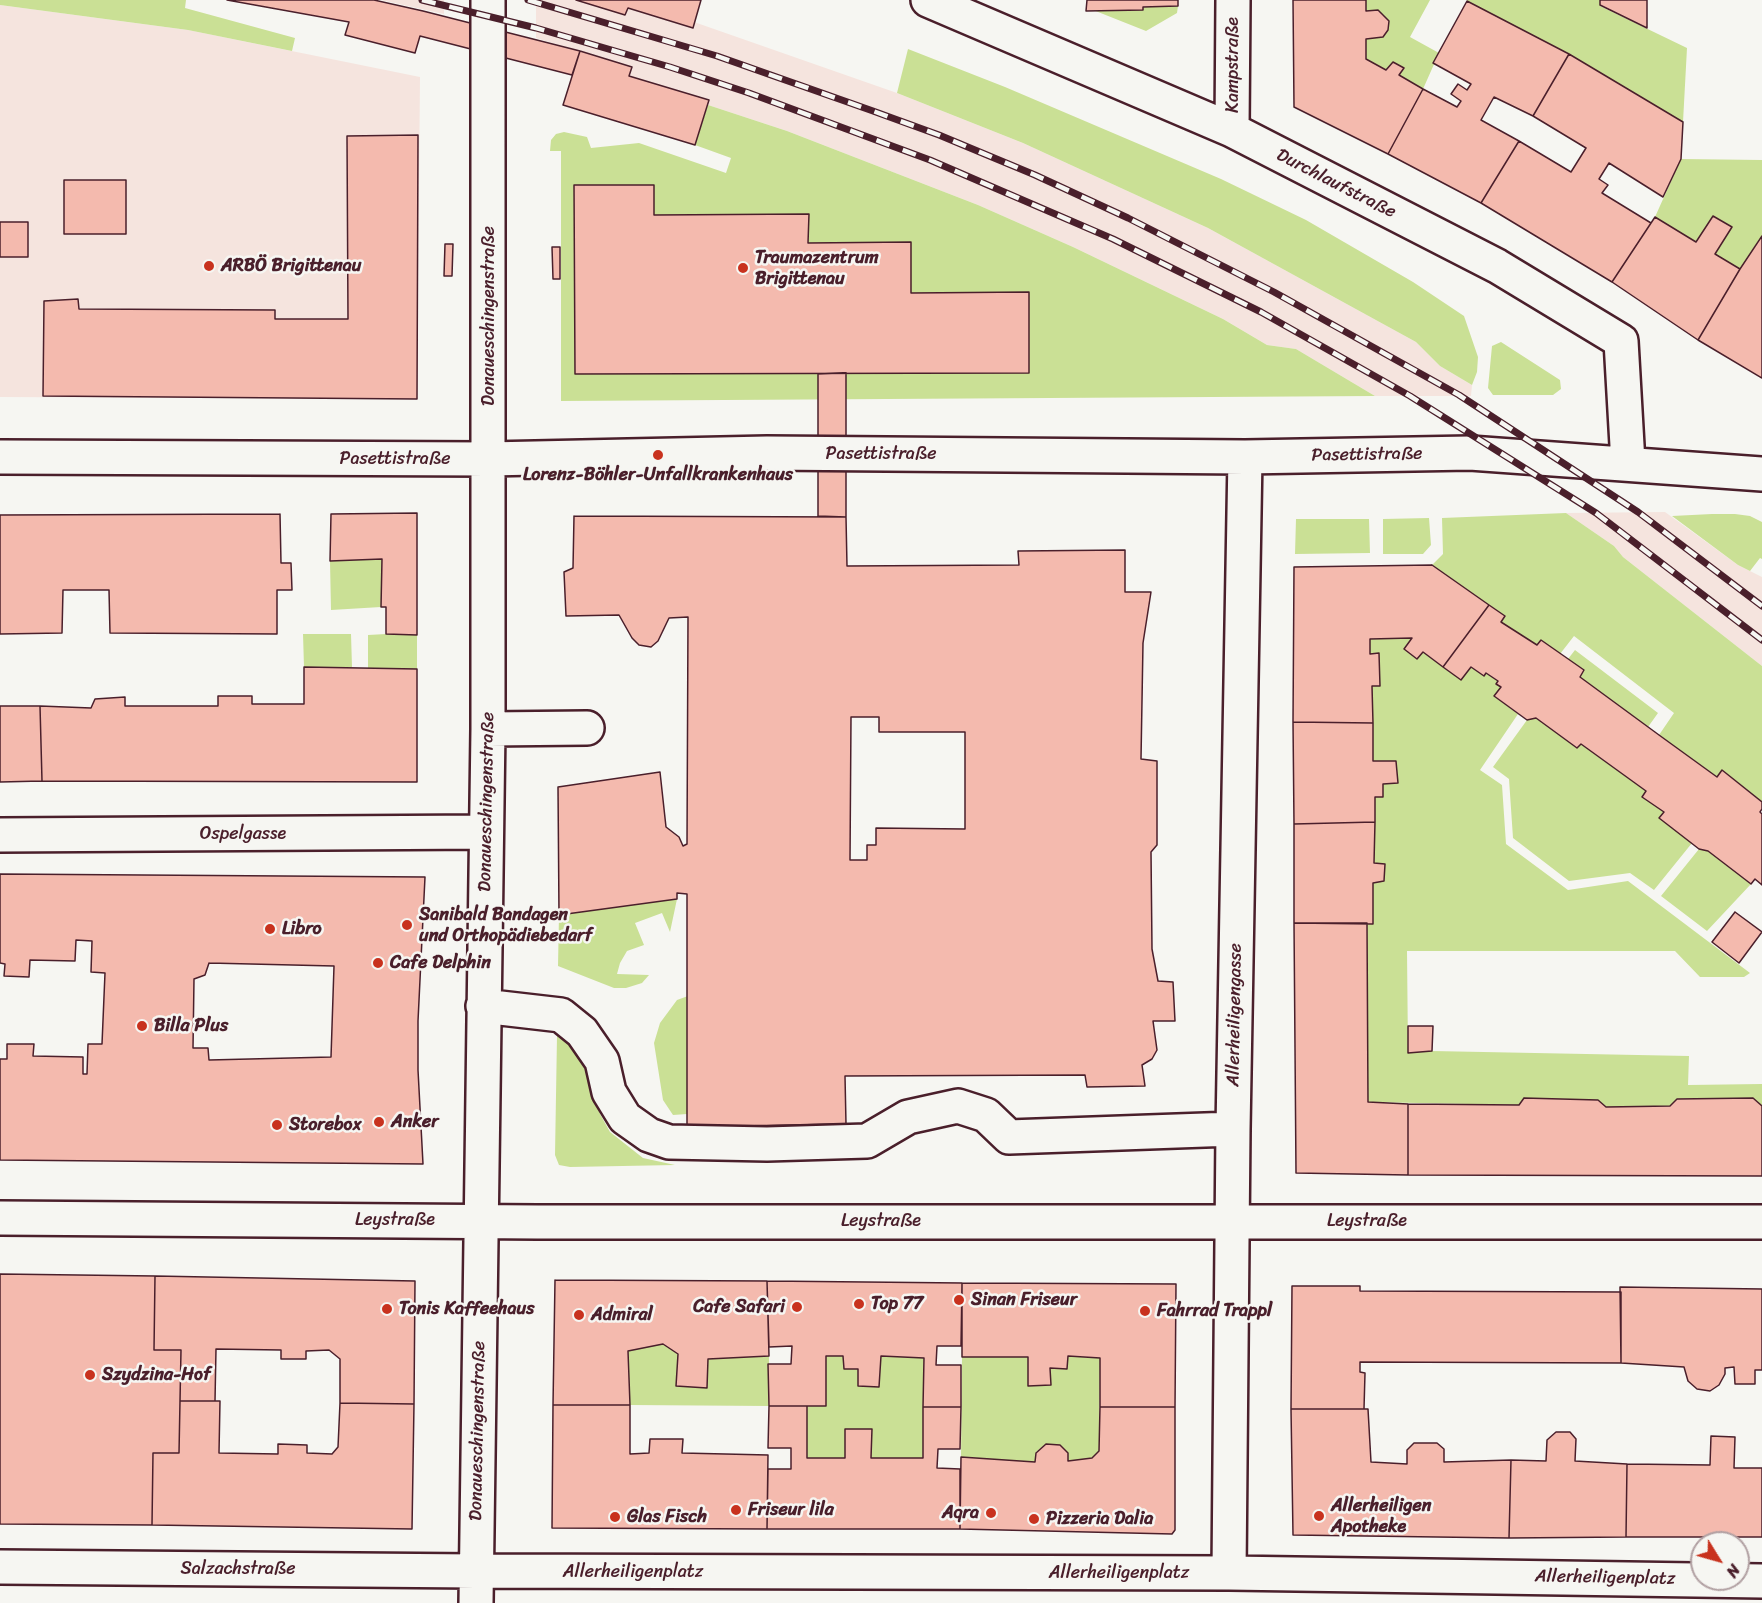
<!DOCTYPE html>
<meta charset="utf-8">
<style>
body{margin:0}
#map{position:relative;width:1762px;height:1603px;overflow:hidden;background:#f6f6f2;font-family:Sriracha,sans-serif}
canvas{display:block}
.north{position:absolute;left:1690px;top:1531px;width:60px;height:60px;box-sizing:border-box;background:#f6f6f2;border:2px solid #b1a0a2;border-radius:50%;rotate:127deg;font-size:16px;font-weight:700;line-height:24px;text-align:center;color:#4a1f2b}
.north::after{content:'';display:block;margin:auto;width:21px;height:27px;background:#c8321e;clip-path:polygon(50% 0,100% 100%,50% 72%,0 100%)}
</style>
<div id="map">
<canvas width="1762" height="1603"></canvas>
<div class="north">N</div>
</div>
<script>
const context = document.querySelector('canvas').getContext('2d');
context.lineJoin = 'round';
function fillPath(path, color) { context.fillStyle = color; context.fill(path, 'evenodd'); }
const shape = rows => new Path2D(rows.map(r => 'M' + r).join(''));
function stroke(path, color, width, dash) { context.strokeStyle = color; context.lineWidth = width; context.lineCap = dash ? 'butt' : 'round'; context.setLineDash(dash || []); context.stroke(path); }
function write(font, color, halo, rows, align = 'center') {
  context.font = font + ' Sriracha,sans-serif'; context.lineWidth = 5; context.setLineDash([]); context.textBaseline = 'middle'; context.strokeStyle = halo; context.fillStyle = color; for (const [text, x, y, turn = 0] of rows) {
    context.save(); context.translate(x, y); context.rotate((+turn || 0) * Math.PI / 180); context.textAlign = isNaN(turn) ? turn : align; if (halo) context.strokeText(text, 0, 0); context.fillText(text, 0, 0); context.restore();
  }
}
fillPath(shape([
 [381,0,444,0,444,14],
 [536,0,576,0,625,15,628,8,692,27,694,22,897,93,1023,143,1208,228,1416,342,1440,366,1472,385,1471,396,1375,396,1296,349,1267,345,1223,319,1073,247,978,205,787,131,708,105,709,100,629,76,631,67,536,38],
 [0,5,188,30,420,77,417,399,0,397],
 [1665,512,1738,565,1762,577,1762,666,1623,557,1614,546,1566,513]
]), '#f5e4de');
fillPath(shape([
 [0,0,186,0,185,8,295,38,292,51,188,30,0,5],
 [1366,0,1430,0,1410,37,1439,53,1423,89,1399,75,1404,68,1393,62,1386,70,1366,59,1366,39,1388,30,1389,21,1378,11,1366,11],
 [1468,0,1600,0,1600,6,1687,48,1683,122,1569,54,1467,1],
 [1178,6,1177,13,1146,31,1093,10,1143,10,1143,7],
 [908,49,1005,87,1221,179,1306,220,1413,282,1464,316,1478,357,1477,372,1472,385,1440,366,1416,342,1208,228,1023,143,897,93],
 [708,105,787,131,978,205,1073,247,1223,319,1267,345,1296,349,1375,396,561,401,561,151,550,151,551,140,556,134,564,132,587,137,591,148,639,143,726,173,731,158,695,145],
 [654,185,654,215,808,214,808,243,911,242,911,293,1029,292,1029,372,575,374,575,186],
 [1681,159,1762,160,1762,236,1740,269,1715,254,1731,226,1713,216,1696,242,1655,217],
 [1501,342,1560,380,1561,389,1553,395,1493,395,1488,388,1492,346],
 [1566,513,1614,546,1623,557,1762,666,1762,802,1722,770,1717,777,1659,735,1674,713,1574,636,1560,654,1537,645,1501,622,1504,616,1432,565,1443,554,1442,518],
 [1712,514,1735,514,1750,516,1762,522,1762,559,1760,558,1750,571,1738,565,1672,516],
 [1429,518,1431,545,1423,554,1383,554,1383,519],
 [1296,519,1369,519,1370,553,1295,554],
 [382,559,381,607,331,610,330,561],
 [303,634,351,634,352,667,304,667],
 [386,634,417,635,417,669,368,668,368,635],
 [1412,638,1404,649,1417,659,1423,652,1461,680,1471,667,1484,676,1486,673,1498,681,1496,684,1501,687,1494,696,1518,714,1480,770,1502,785,1506,844,1568,890,1628,881,1750,973,1744,977,1700,977,1675,951,1407,951,1408,1052,1432,1051,1689,1056,1688,1085,1762,1084,1762,1106,1753,1098,1677,1099,1670,1106,1606,1107,1598,1100,1524,1098,1519,1105,1368,1102,1367,923,1373,924,1373,883,1384,881,1385,864,1374,863,1375,797,1383,797,1383,784,1398,783,1396,762,1373,761,1372,686,1380,686,1379,653,1370,654,1370,639],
 [1575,650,1658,713,1648,727,1580,677,1584,670,1568,659],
 [1536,718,1577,748,1581,744,1646,791,1642,797,1664,812,1660,818,1692,843,1654,890,1630,873,1569,881,1513,838,1509,779,1493,767,1527,720],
 [1699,849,1708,851,1751,884,1707,931,1661,896],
 [677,899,670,932,662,913,635,923,644,945,627,951,620,963,617,974,649,975,642,983,626,988,614,988,558,966,559,915],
 [688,996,687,1114,673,1115,663,1100,654,1043,660,1023,677,1000],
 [557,1036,582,1052,595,1088,600,1114,610,1132,643,1158,675,1165,570,1167,559,1165,555,1155],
 [663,1344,678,1354,708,1359,769,1356,769,1406,630,1405,628,1351],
 [826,1356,843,1356,844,1369,858,1369,858,1386,879,1387,881,1356,924,1358,923,1458,871,1458,872,1429,846,1429,845,1458,807,1458,807,1406,826,1405],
 [1068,1356,1100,1358,1099,1451,1092,1458,1068,1461,1068,1453,1061,1446,1046,1444,1036,1452,1035,1462,961,1457,962,1357,1028,1357,1028,1386,1051,1385,1050,1368,1067,1369]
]), '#cae095');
const building = shape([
 [227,0,374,0,423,11,580,51,572,75,420,36,415,53,345,35,349,22,227,0],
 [576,0,701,0,693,28,628,8,625,15,576,0],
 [1087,0,1178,0,1178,6,1143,7,1143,10,1086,11,1087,0],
 [1293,0,1366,0,1366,11,1378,10,1389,21,1388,30,1383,37,1366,39,1366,59,1386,70,1393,62,1404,68,1399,75,1423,89,1388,154,1294,107,1293,0],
 [1600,0,1647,0,1647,28,1600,5,1600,0],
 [1467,1,1569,54,1533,116,1494,97,1481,120,1519,141,1481,203,1388,154,1423,89,1457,107,1461,101,1451,94,1458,84,1467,90,1471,84,1433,63,1467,1],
 [580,51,632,67,629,76,709,100,695,145,563,105,580,51],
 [1569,54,1683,122,1681,159,1663,197,1609,163,1599,179,1608,185,1602,193,1651,223,1612,282,1481,203,1519,141,1571,172,1586,148,1533,116,1569,54],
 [418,135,417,399,43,396,44,301,78,299,79,309,275,310,275,319,348,319,347,136,418,135],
 [64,180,126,180,126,234,64,234,64,180],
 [574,185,654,185,654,215,809,214,808,243,911,242,911,293,1029,292,1029,373,575,374,574,185],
 [1713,216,1732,227,1715,254,1740,269,1698,340,1612,282,1655,217,1696,242,1713,216],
 [0,222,28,222,28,257,0,257,0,222],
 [1762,236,1762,378,1698,340,1740,269,1762,236],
 [445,244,453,244,452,276,444,276,445,244],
 [552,247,560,247,560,279,553,279,552,247],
 [846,373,846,517,818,516,818,374,846,373],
 [417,513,417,635,386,634,386,607,381,607,382,559,330,561,331,514,417,513],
 [280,514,281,563,291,563,292,590,277,590,277,634,110,633,109,590,63,590,62,633,0,634,0,515,280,514],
 [574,516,846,517,847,566,1019,565,1018,551,1125,550,1125,592,1151,592,1143,643,1141,759,1157,761,1157,845,1151,852,1152,949,1158,981,1173,982,1175,1021,1153,1021,1157,1050,1152,1059,1142,1065,1145,1086,1087,1087,1085,1075,845,1076,846,1124,687,1127,687,894,677,893,677,899,559,915,558,787,660,772,666,827,679,837,683,846,687,844,688,617,669,618,658,641,651,647,639,645,632,638,619,615,566,616,564,572,573,568,574,516],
 [851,717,879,717,879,732,965,732,965,829,876,828,876,845,867,845,867,860,850,860,851,717],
 [1432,565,1489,605,1443,667,1423,652,1417,659,1404,649,1412,638,1370,639,1370,654,1379,653,1380,686,1372,686,1373,723,1293,722,1294,567,1432,565],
 [1489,605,1505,616,1501,622,1537,645,1541,640,1584,670,1580,677,1659,735,1717,777,1722,770,1762,802,1762,809,1760,812,1762,814,1762,885,1755,879,1751,884,1708,851,1699,849,1659,818,1664,812,1642,797,1646,791,1581,744,1577,748,1536,718,1527,720,1494,696,1501,687,1496,684,1498,681,1486,673,1484,676,1471,667,1461,680,1443,667,1489,605],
 [304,667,417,669,417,782,42,781,40,706,91,708,95,699,125,697,125,706,218,706,218,696,252,696,252,704,304,704,304,667],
 [0,706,40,706,42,781,0,782,0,706],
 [1293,722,1373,723,1373,761,1396,761,1398,783,1383,784,1383,797,1375,797,1375,822,1294,824,1293,722],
 [1375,822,1374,863,1385,864,1384,881,1373,883,1373,924,1294,923,1294,824,1375,822],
 [0,874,425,877,418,1021,418,1070,423,1164,0,1160,0,1059,7,1059,7,1044,34,1044,33,1056,83,1057,83,1074,87,1074,88,1044,102,1044,105,973,91,972,92,941,76,940,75,961,30,960,29,977,4,976,5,964,0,963,0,874],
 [209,963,334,966,331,1057,209,1060,208,1048,193,1048,194,979,205,975,209,963],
 [1735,912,1762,932,1739,963,1712,942,1735,912],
 [1294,923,1367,923,1368,1102,1408,1104,1408,1175,1296,1173,1294,923],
 [1408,1026,1433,1026,1432,1051,1408,1053,1408,1026],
 [1524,1098,1598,1100,1606,1107,1670,1106,1677,1099,1753,1098,1762,1106,1762,1176,1408,1175,1408,1104,1519,1105,1524,1098],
 [0,1274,155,1276,154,1350,181,1350,179,1453,153,1453,152,1525,0,1524,0,1274],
 [155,1276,415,1281,414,1404,340,1403,340,1359,329,1350,306,1351,306,1359,281,1359,281,1350,216,1349,215,1401,180,1401,181,1350,154,1350,155,1276],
 [555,1280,767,1281,769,1356,708,1359,707,1388,676,1386,678,1354,663,1344,628,1351,630,1405,553,1405,555,1280],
 [767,1281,962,1283,961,1346,937,1346,936,1365,961,1365,961,1407,923,1407,924,1358,881,1356,879,1387,858,1386,858,1369,844,1369,843,1356,826,1356,826,1406,769,1406,768,1364,791,1364,792,1346,769,1347,767,1281],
 [962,1283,1176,1284,1175,1407,1100,1407,1100,1358,1068,1356,1067,1369,1050,1368,1051,1385,1028,1386,1028,1357,962,1357,962,1283],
 [1292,1286,1360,1286,1360,1291,1621,1292,1621,1363,1360,1362,1360,1372,1365,1373,1364,1409,1291,1409,1292,1286],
 [1620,1287,1762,1289,1762,1370,1755,1370,1755,1384,1735,1384,1734,1367,1725,1368,1725,1374,1719,1385,1710,1391,1697,1389,1688,1381,1684,1367,1621,1363,1620,1287],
 [180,1401,220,1401,219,1453,278,1454,278,1444,307,1445,307,1453,332,1454,338,1447,340,1403,414,1404,412,1529,152,1525,153,1453,179,1453,180,1401],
 [553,1405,630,1405,630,1454,649,1453,650,1439,683,1439,682,1453,768,1455,767,1529,552,1528,553,1405],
 [769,1406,807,1406,807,1458,845,1458,845,1429,872,1429,871,1458,923,1458,923,1407,961,1407,960,1449,938,1449,937,1468,960,1469,960,1529,767,1529,768,1469,791,1469,791,1448,768,1448,769,1406],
 [1100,1407,1175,1407,1175,1530,1172,1534,960,1529,961,1457,1035,1462,1036,1453,1046,1444,1060,1445,1068,1453,1068,1461,1092,1458,1099,1451,1100,1407],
 [1291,1409,1368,1409,1371,1462,1407,1464,1407,1450,1414,1443,1437,1443,1444,1449,1444,1462,1511,1460,1509,1538,1293,1535,1291,1409],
 [1556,1432,1570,1432,1576,1439,1575,1461,1627,1464,1626,1537,1509,1538,1511,1460,1546,1461,1547,1440,1556,1432],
 [1711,1436,1735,1437,1734,1468,1762,1468,1762,1537,1626,1537,1627,1464,1710,1465,1711,1436]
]);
fillPath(building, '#f4baae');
stroke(building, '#4a1f2b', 1.5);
const minor = shape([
 [928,0,1232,130,1497,266,1621,341,1628,463],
 [1232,130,1233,0],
 [0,457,489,459,767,453,1245,457,1470,453,1762,474],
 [488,729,587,728],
 [0,835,486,832],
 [483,1006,561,1015,582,1032,602,1061,609,1092,625,1118,649,1135,669,1142,767,1144,867,1141,908,1117,958,1106,986,1115,1009,1137,1233,1129],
 [0,1218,538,1222,1762,1222],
 [0,1567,476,1571,1229,1573,1762,1581],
 [1229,1573,1233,1129,1245,457],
 [476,1603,488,729,488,0]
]);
stroke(minor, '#4a1f2b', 38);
stroke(minor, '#f6f6f2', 33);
const rail = shape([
 [422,0,536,28,670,67,749,93,930,160,1113,239,1261,312,1410,396,1596,513,1762,640],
 [528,0,717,56,873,111,939,135,1035,175,1128,218,1274,292,1459,395,1638,512,1762,606]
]);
stroke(rail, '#4a1f2b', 7);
stroke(rail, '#f6f6f2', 4.5, [14]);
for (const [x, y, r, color] of [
 [209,266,6,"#c8321e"],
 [743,268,6,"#c8321e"],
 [658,455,6,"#c8321e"],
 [407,925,6,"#c8321e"],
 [270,929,6,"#c8321e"],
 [378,963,6,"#c8321e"],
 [142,1026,6,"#c8321e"],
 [379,1122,6,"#c8321e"],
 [277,1125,6,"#c8321e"],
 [959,1300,6,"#c8321e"],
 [859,1304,6,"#c8321e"],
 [797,1307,6,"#c8321e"],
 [387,1309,6,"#c8321e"],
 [1145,1311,6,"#c8321e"],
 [579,1315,6,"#c8321e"],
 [90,1375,6,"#c8321e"],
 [736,1510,6,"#c8321e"],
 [991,1513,6,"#c8321e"],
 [1319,1516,6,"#c8321e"],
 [615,1517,6,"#c8321e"],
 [1034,1519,6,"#c8321e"]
]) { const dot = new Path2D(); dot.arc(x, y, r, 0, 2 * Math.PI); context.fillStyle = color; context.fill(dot); stroke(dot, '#f6f6f2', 2); }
write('18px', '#4a1f2b', '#f6f6f2', [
 ["Kampstraße",1233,65,-90],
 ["Durchlaufstraße",1336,184,27],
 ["Donaueschingenstraße",489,316,-90],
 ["Pasettistraße",881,454],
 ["Pasettistraße",1367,455,-1],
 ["Pasettistraße",395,459],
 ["Donaueschingenstraße",487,802,-89],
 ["Ospelgasse",243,834],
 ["Allerheiligengasse",1235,1015,-89],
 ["Leystraße",395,1220],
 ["Leystraße",881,1221],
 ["Leystraße",1367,1221],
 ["Donaueschingenstraße",478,1431,-89],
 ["Salzachstraße",238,1569],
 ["Allerheiligenplatz",633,1572],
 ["Allerheiligenplatz",1119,1573],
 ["Allerheiligenplatz",1605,1578,1]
]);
write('bold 18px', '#4a1f2b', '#f6f6f2', [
 ["Traumazentrum",755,258],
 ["Brigittenau",755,279],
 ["ARBÖ Brigittenau",221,266],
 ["Lorenz-Böhler-Unfallkrankenhaus",658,475,"center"],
 ["Sanibald Bandagen",419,915],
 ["und Orthopädiebedarf",419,936],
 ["Libro",282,929],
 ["Cafe Delphin",390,963],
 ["Billa Plus",154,1026],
 ["Anker",391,1122],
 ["Storebox",289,1125],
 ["Sinan Friseur",971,1300],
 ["Top 77",871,1304],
 ["Cafe Safari",785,1307,"right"],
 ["Tonis Kaffeehaus",399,1309],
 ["Fahrrad Trappl",1157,1311],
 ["Admiral",591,1315],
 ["Szydzina-Hof",102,1375],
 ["Allerheiligen",1331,1506],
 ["Apotheke",1331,1527],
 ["Friseur lila",748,1510],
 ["Aqra",979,1513,"right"],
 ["Glas Fisch",627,1517],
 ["Pizzeria Dalia",1046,1519]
], 'left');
</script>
